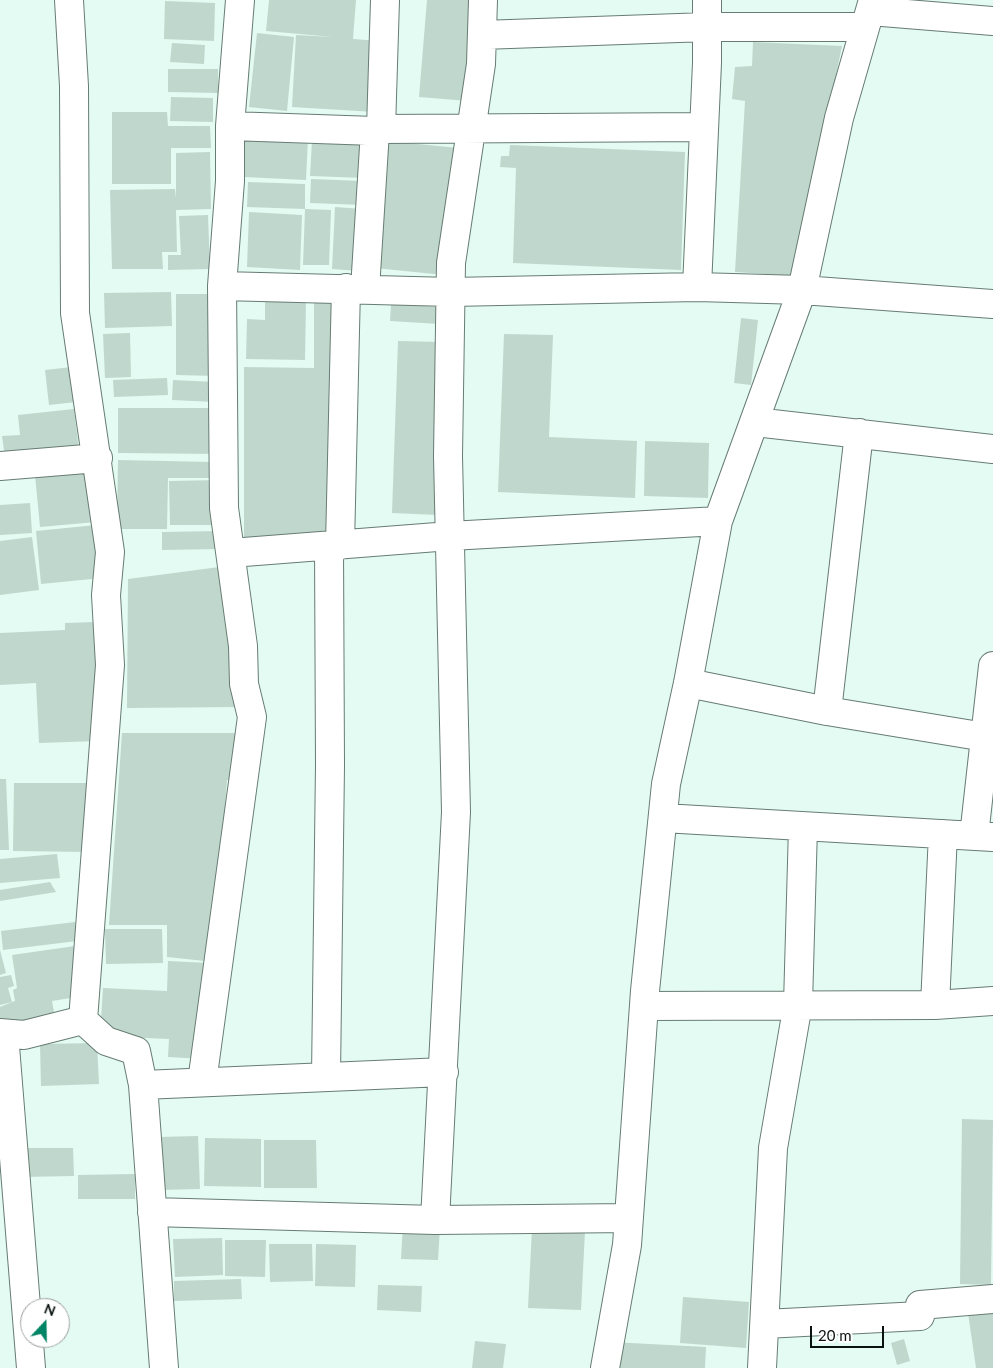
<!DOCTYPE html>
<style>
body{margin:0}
#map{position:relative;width:993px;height:1368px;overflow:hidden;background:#e3fbf2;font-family:Lato,sans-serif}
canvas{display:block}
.north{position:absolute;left:20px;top:1298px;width:50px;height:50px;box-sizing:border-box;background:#fff;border:1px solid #9da09f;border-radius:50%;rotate:21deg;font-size:14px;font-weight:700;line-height:20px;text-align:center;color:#0a120f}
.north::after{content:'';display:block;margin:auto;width:18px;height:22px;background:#028466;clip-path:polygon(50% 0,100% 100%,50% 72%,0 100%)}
.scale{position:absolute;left:810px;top:1326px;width:74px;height:22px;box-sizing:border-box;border:2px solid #0a120f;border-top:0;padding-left:6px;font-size:15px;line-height:18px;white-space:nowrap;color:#0a120f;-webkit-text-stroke:4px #fff;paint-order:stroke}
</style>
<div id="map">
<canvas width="993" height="1368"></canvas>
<div class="north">N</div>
<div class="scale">20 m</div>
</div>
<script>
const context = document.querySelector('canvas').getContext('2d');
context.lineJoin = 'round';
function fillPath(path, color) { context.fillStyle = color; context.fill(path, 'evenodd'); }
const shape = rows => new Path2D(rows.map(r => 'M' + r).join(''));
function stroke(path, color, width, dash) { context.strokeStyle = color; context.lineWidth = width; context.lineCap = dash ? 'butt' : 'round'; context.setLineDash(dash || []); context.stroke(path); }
fillPath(shape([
 [269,0,356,0,353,39,379,41,375,112,292,107,296,35,333,37,266,31],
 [427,0,476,0,468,101,419,97],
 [165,1,215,3,214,41,164,39],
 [257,33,294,37,287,111,249,107],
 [753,42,842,46,795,276,735,272,745,101,732,99,735,67,752,66],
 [172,43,205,45,204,64,170,62],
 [168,69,218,69,218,93,168,92],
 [171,97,213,98,213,122,170,121],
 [112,112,167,112,168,126,210,126,211,148,171,148,171,184,112,184],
 [245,135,308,138,306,180,244,177],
 [312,141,365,144,364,178,310,176],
 [388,141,458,148,444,275,375,268],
 [510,145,685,152,681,270,513,263,516,168,500,167,501,156,509,156],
 [210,152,211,209,176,210,177,252,162,252,163,269,112,269,110,190,175,189,176,198,176,153],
 [311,179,363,181,363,205,310,203],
 [248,182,305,184,305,209,247,207],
 [335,207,363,209,359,271,332,269],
 [305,209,331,210,329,265,303,265],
 [249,212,302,215,300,270,247,267],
 [208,215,210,269,168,270,168,255,181,255,179,216],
 [171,292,172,326,105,328,104,293],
 [176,294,217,294,218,376,176,375],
 [265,299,306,300,305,360,246,359,247,319,265,320],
 [314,300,337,300,336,538,244,537,244,367,314,368],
 [391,304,440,307,439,324,390,321],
 [741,318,758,320,751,385,734,383],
 [130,333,131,377,105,378,103,334],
 [504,334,553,335,549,437,637,441,635,498,498,492],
 [398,341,444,342,438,515,392,513],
 [72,367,76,402,49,405,45,370],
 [167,378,168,395,114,397,113,380],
 [173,380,215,382,214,402,172,400],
 [118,408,218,408,218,454,118,453],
 [74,409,79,451,5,458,2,436,20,435,18,415],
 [645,441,709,443,708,498,644,496],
 [118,460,212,462,212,478,168,478,167,529,117,529],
 [91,470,96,522,40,527,35,475],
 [219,480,219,525,170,525,169,481],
 [30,503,32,533,0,535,0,505],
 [96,525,102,578,41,584,36,531],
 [219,531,219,549,162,550,162,532],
 [32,537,39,590,0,595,0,541],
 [227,566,238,707,127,708,128,579],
 [96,622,99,681,95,681,98,741,39,743,36,683,0,685,0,633,65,630,65,623],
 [122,733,238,733,238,780,227,780,214,962,167,957,167,925,109,925],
 [0,779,6,779,9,850,0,850],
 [14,783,89,783,89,852,13,851],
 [57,854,60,878,0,883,0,859],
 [50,882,56,892,0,901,0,890],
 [75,922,77,941,3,950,1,931],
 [105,929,162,929,163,963,106,964],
 [75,946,83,996,52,1001,56,1023,0,1027,0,1007,12,1002,0,1005,0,977,11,975,14,986,8,988,12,1002,15,1001,13,990,17,988,12,955],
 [0,950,6,973,0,975],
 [168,961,209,963,204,1059,168,1057,169,1039,100,1036,103,988,167,991],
 [97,1043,99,1084,41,1086,40,1044],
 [962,1119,993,1120,991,1285,960,1284],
 [198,1136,200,1189,159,1190,158,1137],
 [205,1138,261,1139,261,1187,204,1186],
 [264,1140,316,1140,317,1188,264,1188],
 [21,1148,73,1148,74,1176,22,1177],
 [135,1174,135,1199,78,1199,78,1175],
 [403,1225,440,1227,438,1260,401,1259],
 [532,1228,585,1231,581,1310,528,1308],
 [222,1238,223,1275,175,1277,173,1239],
 [225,1240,266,1240,265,1277,225,1276],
 [269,1244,312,1244,313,1281,270,1282],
 [316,1244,356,1245,355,1287,315,1286],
 [241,1279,242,1299,174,1301,174,1281],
 [378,1285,422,1286,421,1312,377,1310],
 [683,1297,749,1302,746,1348,680,1343],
 [993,1311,993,1368,976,1368,968,1313],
 [904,1339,910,1361,897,1365,891,1343],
 [475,1341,506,1344,503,1368,472,1368],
 [612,1342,706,1347,705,1368,610,1368]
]), '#c0d7cd');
const minor = shape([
 [69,0,74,86,75,313,110,552,106,595,110,665,83,1020],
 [870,11,993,21],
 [482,35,707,27,865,27],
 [230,126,375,131,381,129,704,127],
 [381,129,385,0],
 [222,286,451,292,697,287,802,290,993,304],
 [697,287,707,63,707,0],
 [365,289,375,131],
 [755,422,993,449],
 [0,466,98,458],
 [340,545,346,288],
 [231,553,450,536,718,521],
 [688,683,827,711,985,737],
 [827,711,859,433],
 [663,818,993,837],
 [974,836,993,666],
 [935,1005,943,834],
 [644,1006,935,1005,993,1001],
 [0,1033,24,1035,83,1020,106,1041,136,1051,143,1085,444,1072],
 [4,1034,31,1368],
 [326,1076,330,765,329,546],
 [202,1082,252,717,244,684,243,646,224,508,222,286,230,181,230,126,240,0],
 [143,1085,164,1368],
 [152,1212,435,1220,629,1218],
 [435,1220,456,812,448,456,451,263,481,64,483,0],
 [920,1305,993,1299],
 [765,1324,920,1316],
 [605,1368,627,1245,645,991,666,784,688,683,718,521,802,290,839,118,873,0],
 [762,1368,773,1148,798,1004,803,827]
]);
stroke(minor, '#677c73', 30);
stroke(minor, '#fff', 28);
</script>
